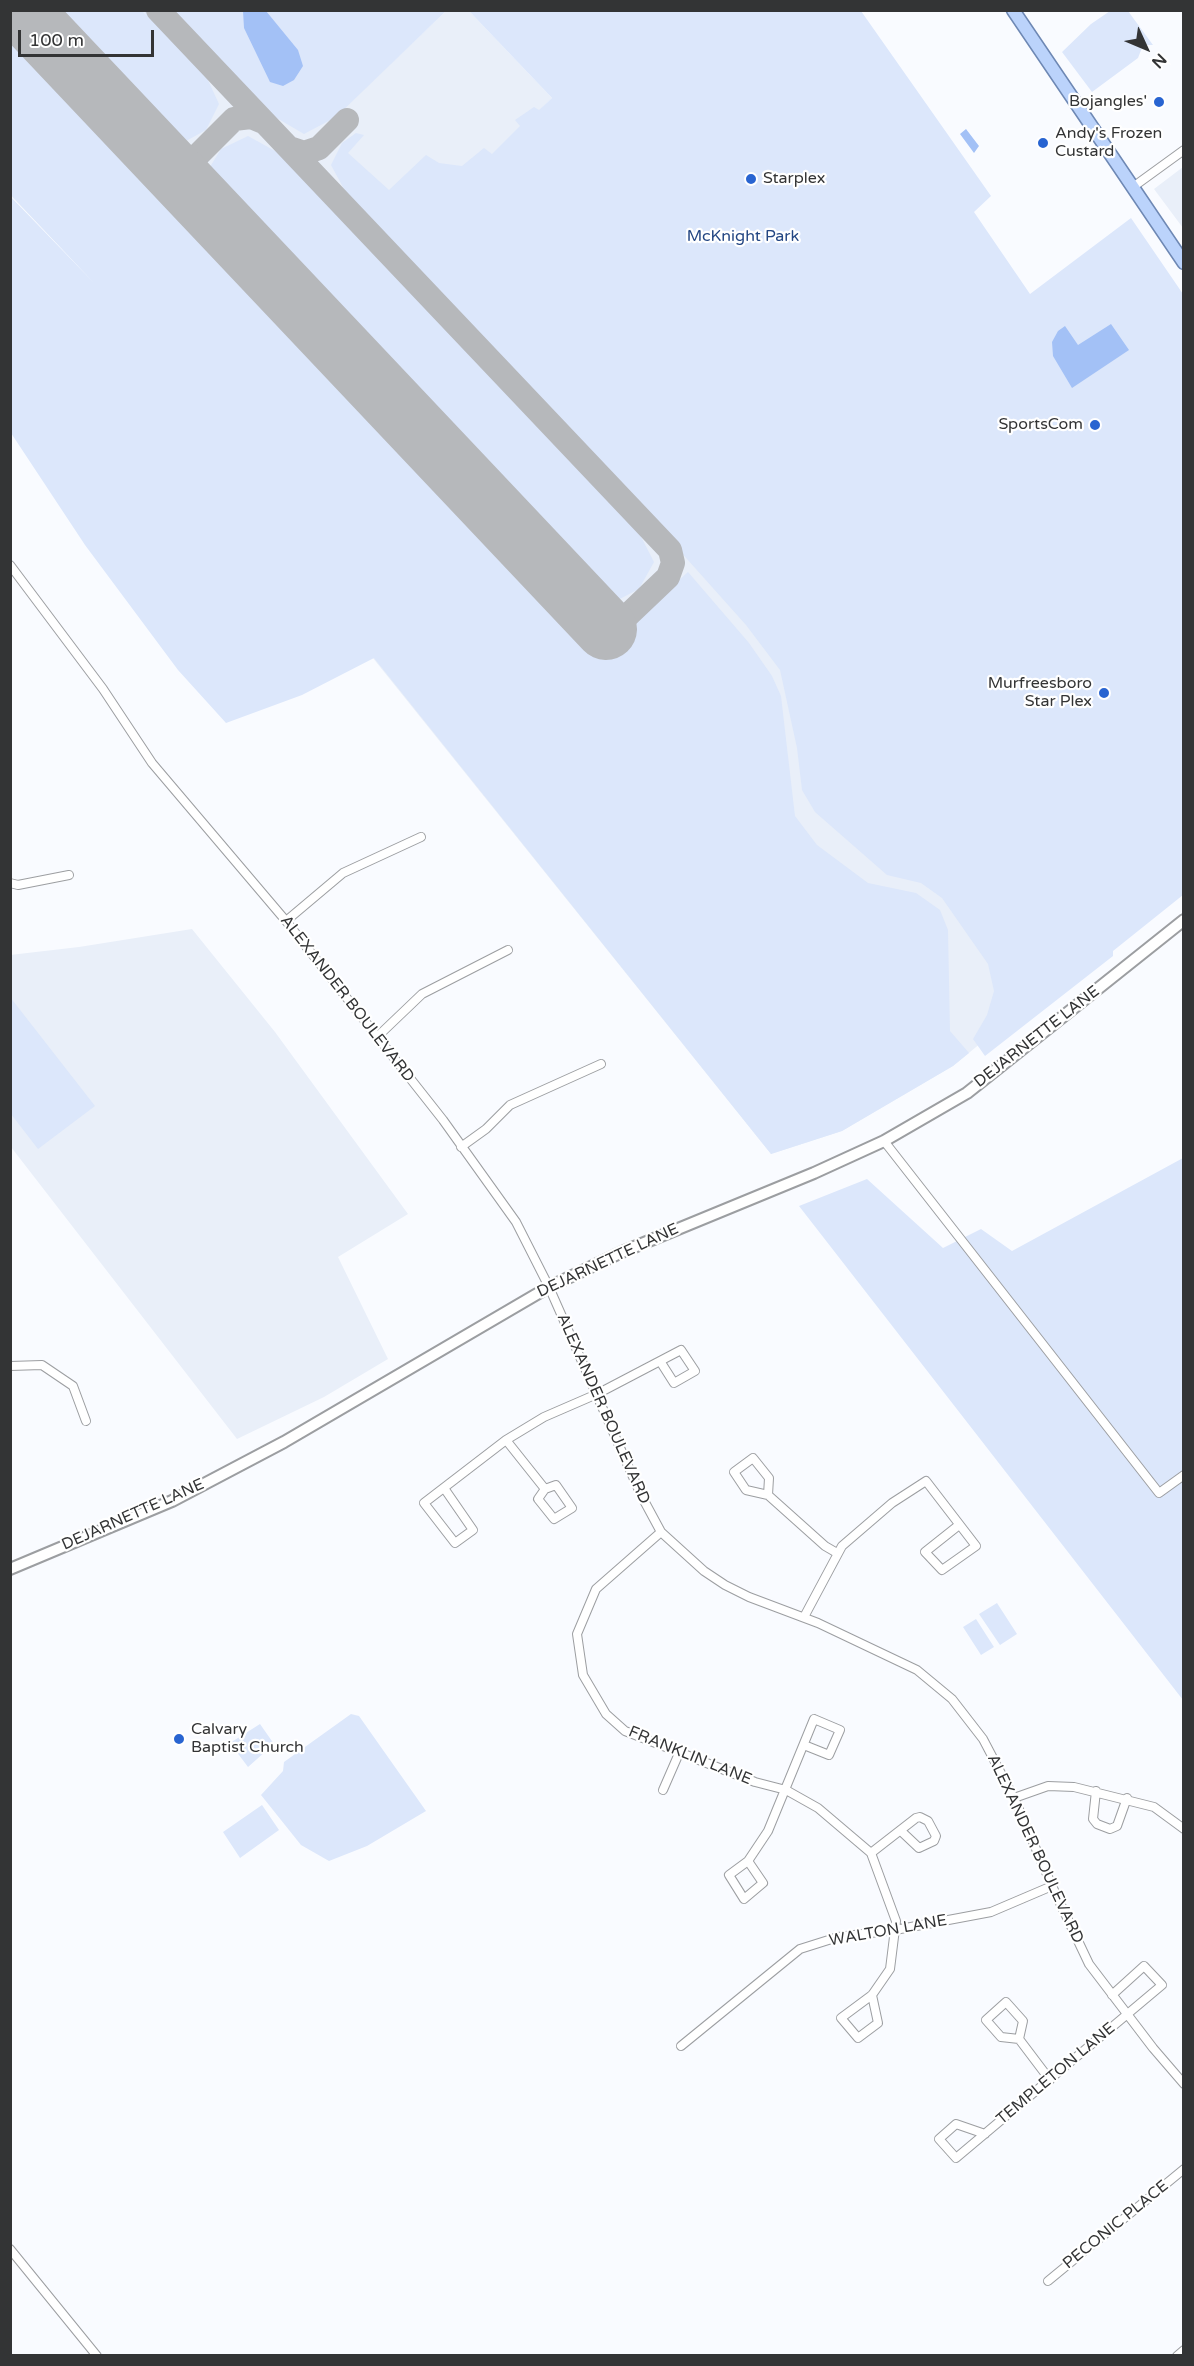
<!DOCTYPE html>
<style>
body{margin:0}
#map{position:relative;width:1194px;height:2366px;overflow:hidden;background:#f9fbff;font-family:"Varela Round",sans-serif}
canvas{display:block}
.frame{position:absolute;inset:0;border:12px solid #333435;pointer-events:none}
.north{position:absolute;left:1116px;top:18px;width:60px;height:60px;-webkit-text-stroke:4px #fff;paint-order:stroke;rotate:134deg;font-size:16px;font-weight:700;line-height:24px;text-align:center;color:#333435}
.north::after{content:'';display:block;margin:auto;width:21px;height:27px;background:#333435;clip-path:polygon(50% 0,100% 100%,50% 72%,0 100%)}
.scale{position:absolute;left:18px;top:30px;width:136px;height:27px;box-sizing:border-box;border:3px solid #333435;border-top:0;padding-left:8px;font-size:18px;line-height:21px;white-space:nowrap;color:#333435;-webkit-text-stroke:4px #fff;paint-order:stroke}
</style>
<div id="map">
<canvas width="1194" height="2366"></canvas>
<div class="frame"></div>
<div class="north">N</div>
<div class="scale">100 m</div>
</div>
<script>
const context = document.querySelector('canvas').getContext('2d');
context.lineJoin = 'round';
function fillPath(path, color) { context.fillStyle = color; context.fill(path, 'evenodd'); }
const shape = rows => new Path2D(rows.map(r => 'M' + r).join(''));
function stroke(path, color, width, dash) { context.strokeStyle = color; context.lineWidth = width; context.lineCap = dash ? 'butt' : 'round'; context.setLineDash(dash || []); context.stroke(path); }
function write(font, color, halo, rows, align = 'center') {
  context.font = font + ' "Varela Round",sans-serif'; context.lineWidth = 4.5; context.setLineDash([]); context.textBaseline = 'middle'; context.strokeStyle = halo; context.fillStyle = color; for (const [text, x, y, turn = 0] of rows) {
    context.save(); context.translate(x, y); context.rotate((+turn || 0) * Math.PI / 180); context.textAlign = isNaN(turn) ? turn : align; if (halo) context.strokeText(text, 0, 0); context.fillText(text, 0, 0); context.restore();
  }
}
fillPath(shape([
 [11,11,271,11,348,104,446,11,469,11,552,98,477,171,650,472,1038,996,953,1066,842,1131,771,1154,348,627,99,287,11,196],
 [1183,167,1183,228,1154,189],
 [192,929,275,1032,408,1214,338,1257,388,1359,324,1397,237,1439,11,1147,10,955,79,947]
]), '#e9eff9');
fillPath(shape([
 [48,11,142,11,147,16,144,11,148,11,201,65,219,104,206,130,177,146],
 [168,11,446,11,336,117,304,134,263,110],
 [469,11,861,11,991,196,974,212,1030,294,1131,218,1183,294,1183,895,1113,951,1113,956,985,1056,973,1039,987,1015,994,991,988,964,942,898,921,883,887,875,815,812,802,790,797,748,780,670,746,625,637,503,351,202,331,165,342,143,356,133,364,135,348,153,389,190,426,155,439,163,462,166,484,148,492,154,520,126,515,120,534,107,539,110,552,98],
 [1110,11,1128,11,1153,45,1143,45,1138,58,1092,92,1062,52,1091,24],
 [10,31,601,652,688,572,749,643,772,676,781,696,795,816,817,845,868,883,916,893,940,910,948,930,950,1031,969,1053,953,1066,842,1131,771,1154,374,658,302,695,226,723,178,670,85,545,11,433,11,197,95,284,11,195],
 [248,136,286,157,634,523,654,562,639,589,612,603,205,175,221,149],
 [10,997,95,1106,38,1149,11,1114],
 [1183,1158,1183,1700,799,1206,867,1179,943,1248,981,1229,1012,1251],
 [997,1603,1017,1634,1000,1645,979,1614],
 [976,1619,994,1647,981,1655,963,1627],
 [351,1714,359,1716,426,1811,367,1846,329,1861,301,1845,261,1795,283,1771,284,1762],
 [260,1724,274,1744,248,1767,230,1743],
 [262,1805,279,1830,240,1858,223,1832]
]), '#dce7fb');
fillPath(shape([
 [243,11,266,11,298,50,303,66,294,80,283,86,270,82,244,28],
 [966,129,979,146,974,153,960,134],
 [1111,324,1129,350,1072,388,1053,356,1052,342,1058,331,1065,326,1078,345]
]), '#a3c1f6');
stroke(shape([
 [158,10,670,550,673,563,668,577,626,617,606,629],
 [289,148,304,153,319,148,347,120],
 [159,156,167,161,184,164,192,161,234,119,251,117,263,122],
 [192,161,188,179,195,194]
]), '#b6b8bb', 24);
stroke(shape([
 [21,10,606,629]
]), '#b6b8bb', 62);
const street = shape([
 [1133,187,1184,150],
 [10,565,103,689,152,763,286,921,443,1120,516,1222,549,1287,641,1495,661,1532,704,1571,725,1585,749,1597,818,1623,917,1670,952,1699,983,1739,1014,1798,1052,1886,1089,1964,1153,2048,1184,2084],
 [10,883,18,885,69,875],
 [286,921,343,873,421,837],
 [377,1037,422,994,508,950],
 [884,1141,1159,1493,1184,1475],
 [461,1147,486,1129,510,1105,601,1064],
 [10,1366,42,1365,73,1386,86,1421],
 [506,1440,545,1489,538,1499,554,1519,572,1508,556,1485,545,1489],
 [444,1488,473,1530,455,1543,424,1503,506,1440,544,1417,597,1394,660,1361,674,1383,695,1371,681,1350,660,1361],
 [768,1495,769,1478,753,1458,734,1472,746,1490,768,1495,825,1546,837,1553],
 [661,1532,596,1589,577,1634,583,1675,606,1714,625,1731,755,1782,786,1790,818,1808,871,1853,896,1921,890,1969,872,1995,841,2018,858,2038,878,2023,872,1995],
 [804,1617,842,1546,892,1503,926,1481,976,1546,942,1570,925,1552,959,1525],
 [663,1790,680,1751],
 [1096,1791,1093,1819,1097,1824,1110,1829,1117,1826,1127,1798],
 [1014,1798,1048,1786,1074,1787,1154,1807,1184,1829],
 [871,1853,916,1818,920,1817,928,1821,936,1836,934,1841,919,1848,901,1831],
 [748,1861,763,1883,744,1899,729,1875,748,1861,768,1831,814,1719,840,1730,829,1755,804,1745],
 [1019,2039,1023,2021,1006,2002,986,2020,1001,2037,1019,2039,1050,2080],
 [681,2046,800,1949,838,1937,895,1930,991,1912,1052,1886],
 [985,2134,956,2124,939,2139,956,2158,1162,1985,1144,1966,1112,1995],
 [10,2249,97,2356],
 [1048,2281,1184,2169],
 [1177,2356,1184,2350]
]);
const secondary = shape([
 [10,1569,172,1501,284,1442,549,1287,622,1252,814,1173,884,1141,967,1093,1184,920]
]);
const primary = shape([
 [1013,10,1184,263]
]);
stroke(street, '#9c9ea1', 10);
stroke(secondary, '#9c9ea1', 14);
stroke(primary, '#6e88b4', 15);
stroke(street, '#fff', 8);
stroke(secondary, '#fff', 10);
stroke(primary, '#bbd3fb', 12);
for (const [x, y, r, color] of [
 [1159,102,6,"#2864d1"],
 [1043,143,6,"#2864d1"],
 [751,179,6,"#2864d1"],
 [1095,425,6,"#2864d1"],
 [1104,693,6,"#2864d1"],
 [179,1739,6,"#2864d1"]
]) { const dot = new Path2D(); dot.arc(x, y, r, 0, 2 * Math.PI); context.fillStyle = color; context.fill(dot); stroke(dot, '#fff', 2); }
write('16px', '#333435', '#fff', [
 ["Bojangles'",1147,102],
 ["Andy's Frozen",1055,134,"left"],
 ["Custard",1055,152,"left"],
 ["Starplex",763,179,"left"],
 ["SportsCom",1083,425],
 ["Murfreesboro",1092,684],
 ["Star Plex",1092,702],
 ["Calvary",191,1730,"left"],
 ["Baptist Church",191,1748,"left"]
], 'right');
write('16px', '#234683', '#fff', [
 ["McKnight Park",743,237]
]);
write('16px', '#333435', '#fff', [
 ["ALEXANDER BOULEVARD",347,999,52],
 ["DEJARNETTE LANE",1037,1037,-38],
 ["DEJARNETTE LANE",608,1261,-25],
 ["ALEXANDER BOULEVARD",603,1409,66],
 ["DEJARNETTE LANE",133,1515,-24],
 ["FRANKLIN LANE",690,1756,22],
 ["ALEXANDER BOULEVARD",1035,1849,65],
 ["WALTON LANE",888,1931,-10],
 ["TEMPLETON LANE",1056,2074,-40],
 ["PECONIC PLACE",1116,2225,-39]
]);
</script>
